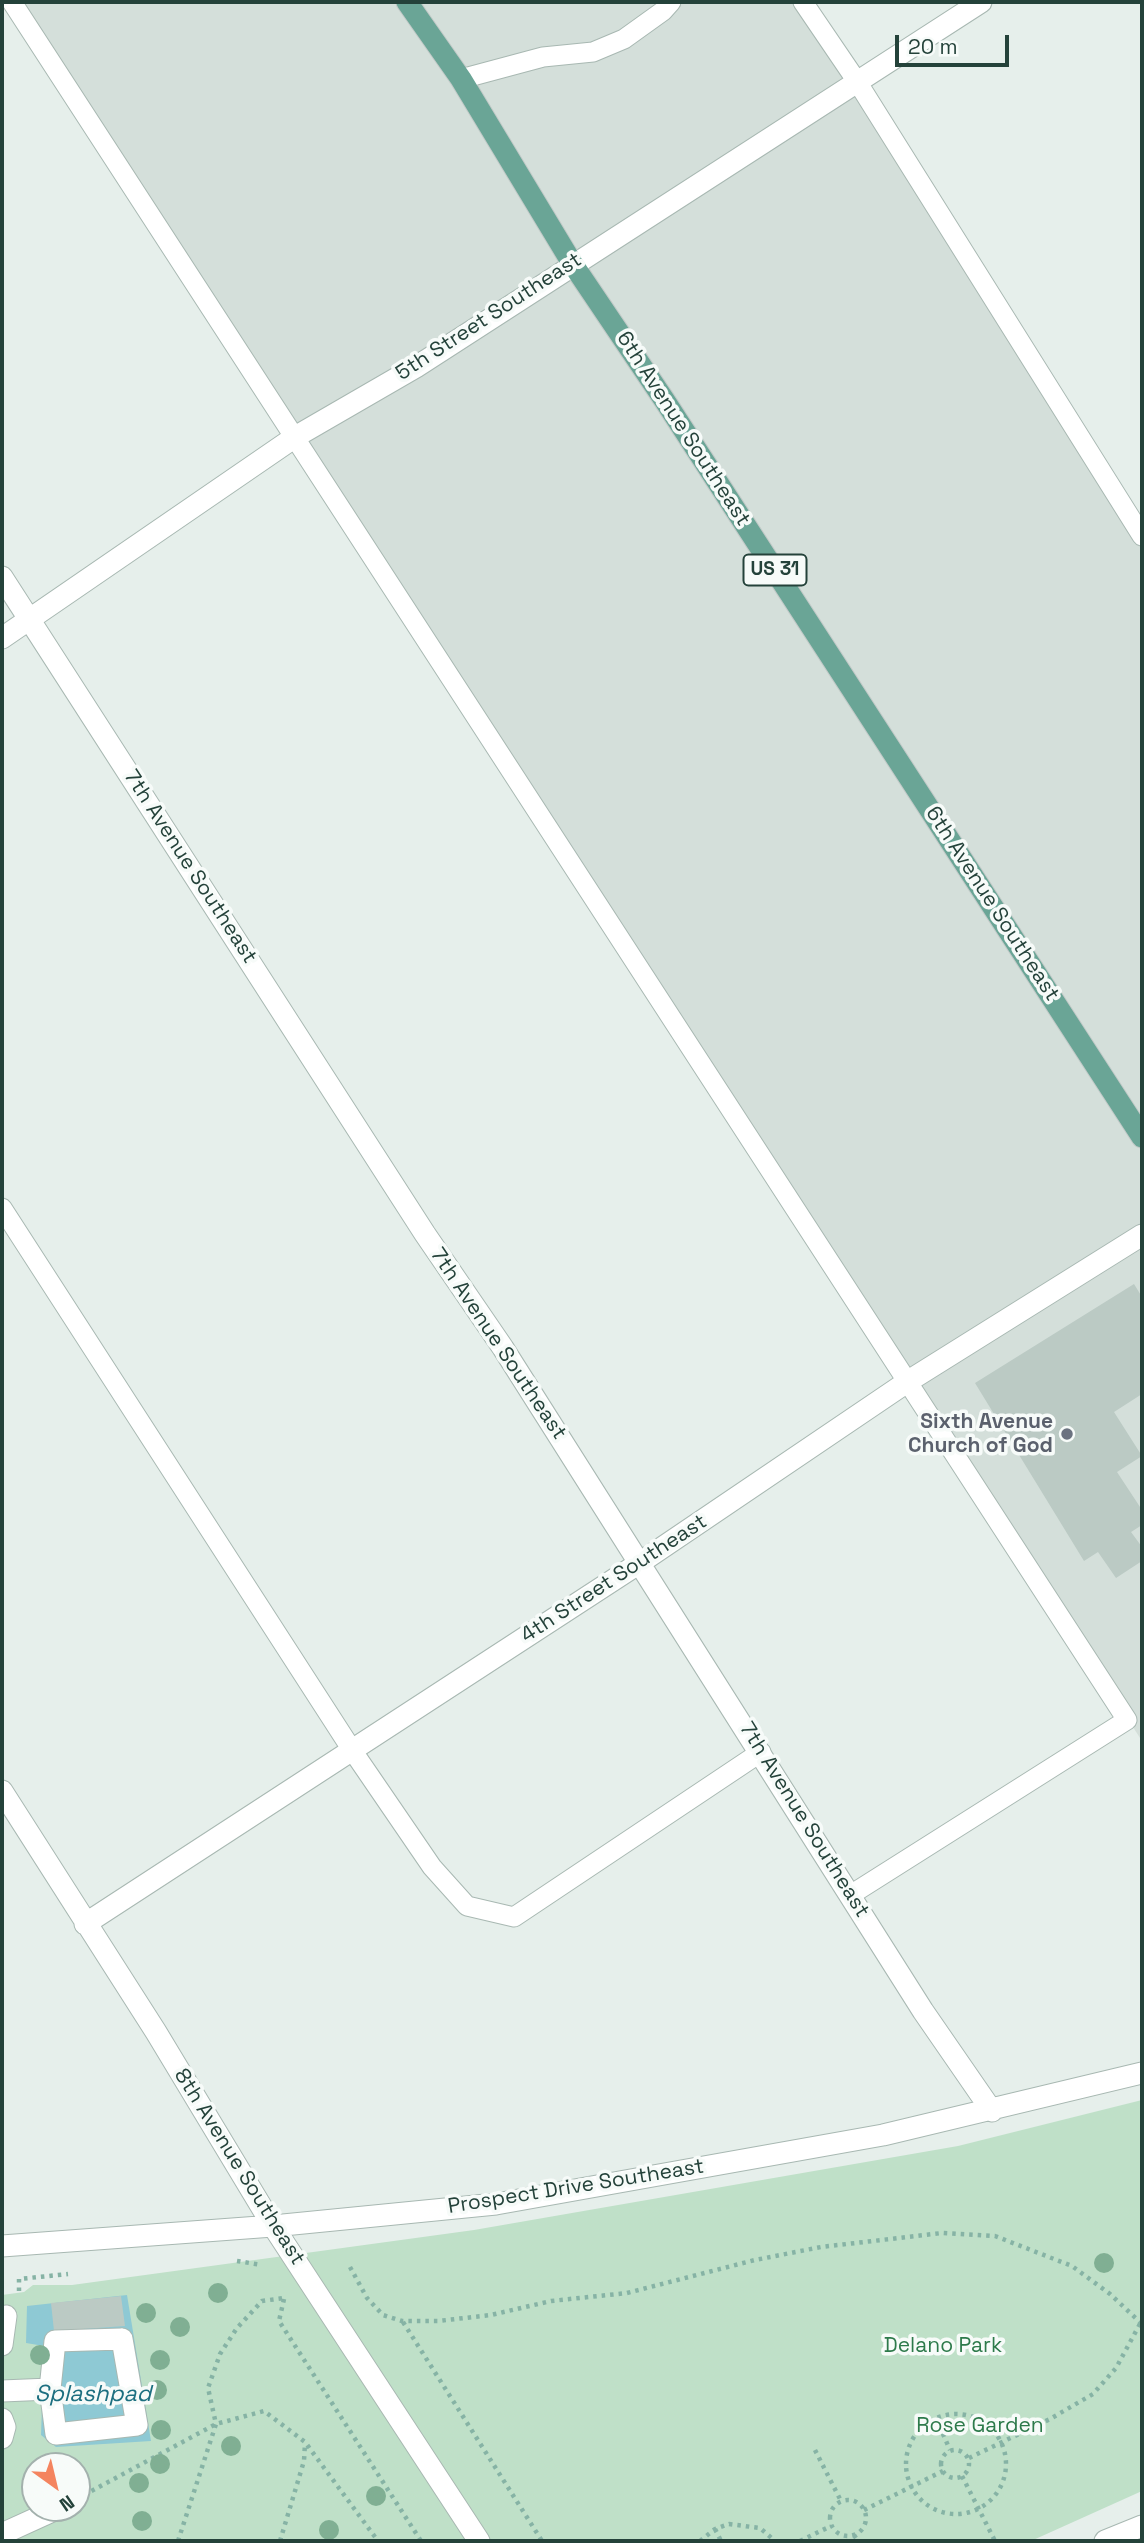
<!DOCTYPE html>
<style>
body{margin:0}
#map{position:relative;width:1144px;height:2543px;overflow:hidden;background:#e6efeb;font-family:"Space Grotesk",sans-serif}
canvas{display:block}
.frame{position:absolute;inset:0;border:4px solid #24423a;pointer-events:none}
.north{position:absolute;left:21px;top:2452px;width:70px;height:70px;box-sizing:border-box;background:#f7fbf9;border:2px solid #a3b1ad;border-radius:50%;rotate:146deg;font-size:19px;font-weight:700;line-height:28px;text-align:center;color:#24423a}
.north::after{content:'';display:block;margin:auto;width:24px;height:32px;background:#f4845f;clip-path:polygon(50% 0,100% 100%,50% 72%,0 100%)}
.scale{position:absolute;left:895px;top:35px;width:114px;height:32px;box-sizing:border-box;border:4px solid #24423a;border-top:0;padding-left:9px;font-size:21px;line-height:24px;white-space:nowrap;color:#24423a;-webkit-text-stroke:5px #f7fbf9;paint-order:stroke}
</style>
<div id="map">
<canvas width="1144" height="2543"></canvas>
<div class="frame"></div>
<div class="north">N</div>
<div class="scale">20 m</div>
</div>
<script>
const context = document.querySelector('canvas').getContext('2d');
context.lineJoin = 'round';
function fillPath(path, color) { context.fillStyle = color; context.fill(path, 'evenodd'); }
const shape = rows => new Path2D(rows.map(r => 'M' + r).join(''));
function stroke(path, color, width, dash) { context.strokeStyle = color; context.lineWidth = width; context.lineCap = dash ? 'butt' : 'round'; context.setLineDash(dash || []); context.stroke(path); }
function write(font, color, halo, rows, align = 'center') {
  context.font = font + ' "Space Grotesk",sans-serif'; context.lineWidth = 7; context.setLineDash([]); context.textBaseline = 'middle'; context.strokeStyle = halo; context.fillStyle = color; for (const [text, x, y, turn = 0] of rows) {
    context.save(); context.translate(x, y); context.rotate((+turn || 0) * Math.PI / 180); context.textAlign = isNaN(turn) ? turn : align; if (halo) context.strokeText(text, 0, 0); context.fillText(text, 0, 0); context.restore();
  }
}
fillPath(shape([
 [15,2,797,2,1142,519,1142,1741]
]), '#d4dfda');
fillPath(shape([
 [1142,2100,1142,2491,1031,2541,2,2541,2,2295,24,2292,33,2285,72,2285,474,2230,958,2146],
 [35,2466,77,2466,77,2508,35,2508]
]), '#bfe0c8');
fillPath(shape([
 [127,2295,151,2441,56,2447,41,2435,44,2346,26,2343,27,2306]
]), '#8ec9d4');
fillPath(shape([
 [1134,1284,1142,1297,1142,1394,1114,1412,1142,1456,1117,1472,1142,1510,1142,1525,1131,1532,1142,1547,1142,1561,1116,1578,1098,1552,1084,1561,975,1383],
 [121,2296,125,2326,54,2331,51,2303]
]), '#bbcac4');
const service = shape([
 [12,2,1127,1720,852,1894],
 [803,2,858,83,1142,536],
 [461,79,543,57,593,52,624,39,663,11,671,2],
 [2,1208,352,1750,432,1867,467,1906,514,1917,761,1752]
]);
const pedestrian = shape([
 [122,2339,137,2425,56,2434,50,2389,55,2341,122,2339],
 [2,2345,6,2316],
 [2,2391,50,2389],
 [2,2419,5,2427,2,2438],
 [2,2534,59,2508]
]);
const minor = shape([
 [2,577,425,1234,503,1348,923,2011,992,2111],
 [2,638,295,437,416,367,981,2],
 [2,1791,156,2032,273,2226,479,2541],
 [85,1924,641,1562,907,1382,1142,1235],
 [2,2246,273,2226,496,2204,883,2135,1142,2073]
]);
const tertiary = shape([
 [1105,2541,1142,2526]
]);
const primary = shape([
 [407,2,461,79,572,263,665,401,1142,1137]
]);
stroke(service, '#a8b8b2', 21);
stroke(pedestrian, '#a8b8b2', 23);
stroke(minor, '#a8b8b2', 23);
stroke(tertiary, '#a8b8b2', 23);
stroke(primary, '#c2cac8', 23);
stroke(shape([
 [237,2261,262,2265],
 [350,2267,367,2298,383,2315,402,2321,438,2321,491,2315,551,2301,627,2293,755,2260,821,2247,942,2233,995,2236,1072,2266,1110,2294,1142,2324],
 [19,2291,19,2279,68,2274],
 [284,2299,279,2321,421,2541],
 [403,2322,542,2541],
 '906 2464a50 50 0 1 1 100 0a50 50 0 1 1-100 0Z',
 [936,2418,950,2450],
 '941 2464a14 14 0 1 1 28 0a14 14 0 1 1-28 0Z',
 [815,2450,841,2501],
 [969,2458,1050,2419,1093,2394,1116,2368,1141,2322],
 [962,2476,995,2541],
 [84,2495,216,2424,264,2411,305,2442,378,2541],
 '830 2518a18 18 0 1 1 36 0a18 18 0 1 1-36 0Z',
 [864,2510,943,2471],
 [715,2529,721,2541],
 [854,2535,858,2541],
 [178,2541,216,2424,208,2388,220,2354,237,2328,262,2301,284,2298],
 [280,2541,304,2461,305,2443],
 [700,2541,715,2529,729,2524,760,2528,775,2541],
 [800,2541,831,2526]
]), '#86b3a5', 4.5, [3.5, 5]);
stroke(service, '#fff', 19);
stroke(pedestrian, '#fff', 21);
stroke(minor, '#fff', 21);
stroke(tertiary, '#fff', 21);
stroke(primary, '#6aa596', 21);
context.fillStyle = '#80af93';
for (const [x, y] of [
 [1104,2263],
 [218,2293],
 [146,2313],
 [180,2327],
 [40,2355],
 [160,2360],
 [157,2390],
 [161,2430],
 [231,2446],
 [160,2464],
 [139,2483],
 [376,2496],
 [142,2521],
 [329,2530]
]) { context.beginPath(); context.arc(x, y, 10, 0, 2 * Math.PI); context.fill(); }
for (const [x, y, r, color] of [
 [1067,1434,7,"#6b7280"]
]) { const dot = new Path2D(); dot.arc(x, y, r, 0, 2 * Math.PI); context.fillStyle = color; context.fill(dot); stroke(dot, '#f7fbf9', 2.5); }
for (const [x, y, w] of [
 [775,570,63]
]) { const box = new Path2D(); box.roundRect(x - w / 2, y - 15.5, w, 31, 5); context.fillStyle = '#f7fbf9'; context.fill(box); stroke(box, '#24423a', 2); }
write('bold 19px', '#24423a', null, [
 ["US 31",775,570]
]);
write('21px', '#24423a', '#f7fbf9', [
 ["5th Street Southeast",489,317,-33],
 ["6th Avenue Southeast",683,429,57],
 ["7th Avenue Southeast",190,867,57],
 ["6th Avenue Southeast",992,904,57],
 ["7th Avenue Southeast",498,1344,56],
 ["4th Street Southeast",614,1579,-33],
 ["7th Avenue Southeast",804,1820,58],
 ["8th Avenue Southeast",239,2167,58],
 ["Prospect Drive Southeast",576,2187,-9]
]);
write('bold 21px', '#5b616d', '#f7fbf9', [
 ["Sixth Avenue",1053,1422],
 ["Church of God",1053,1446]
], 'right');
write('21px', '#2d7a4b', '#f7fbf9', [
 ["Delano Park",943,2346],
 ["Rose Garden",980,2426]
]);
write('italic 23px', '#1c6f80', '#f7fbf9', [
 ["Splashpad",93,2395]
]);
</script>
